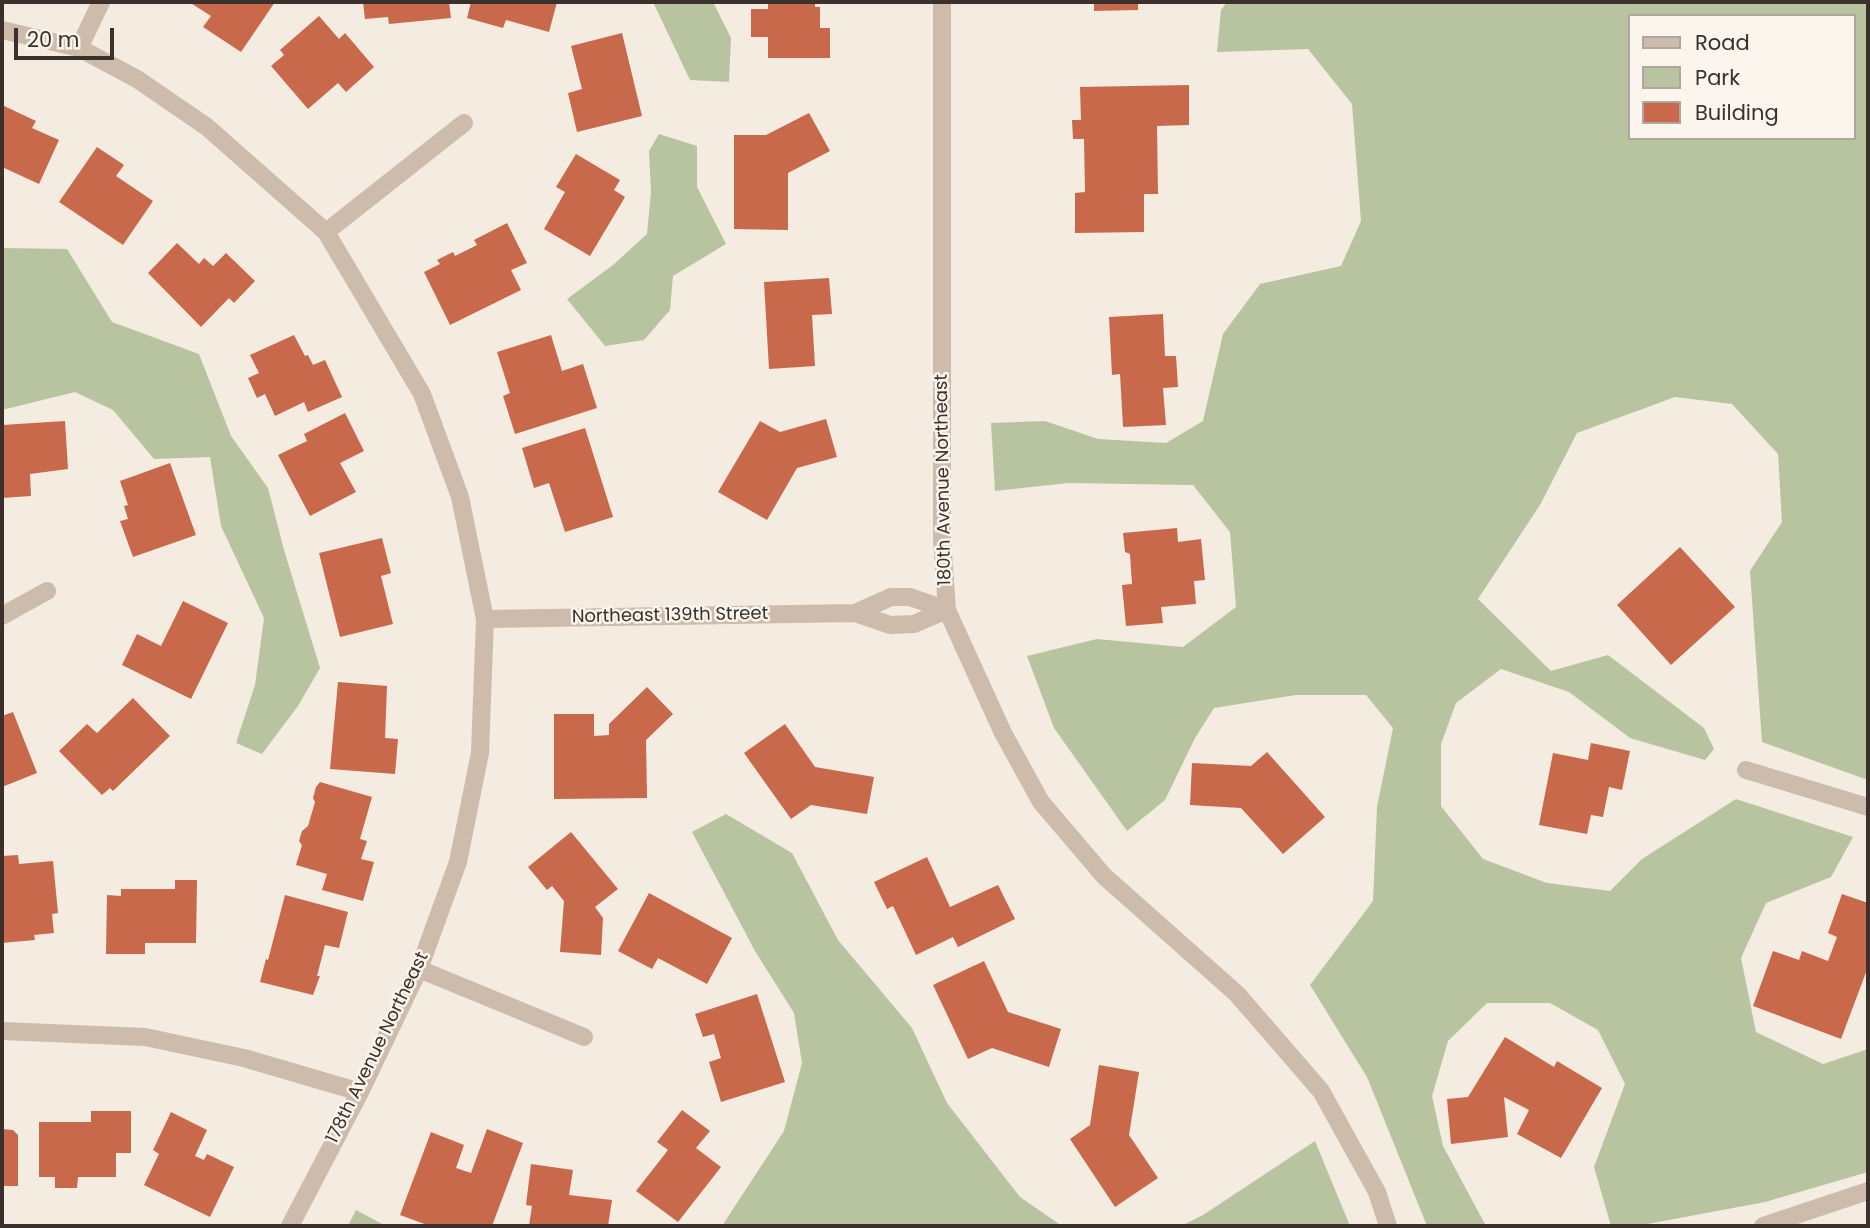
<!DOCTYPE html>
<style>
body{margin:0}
#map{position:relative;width:1870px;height:1228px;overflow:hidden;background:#f4ebe1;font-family:Poppins,sans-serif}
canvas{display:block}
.frame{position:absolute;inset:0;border:4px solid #3b302b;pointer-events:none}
.legend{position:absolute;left:1628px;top:14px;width:228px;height:126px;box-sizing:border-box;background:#fbf5ee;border:2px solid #aea6a0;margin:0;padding:9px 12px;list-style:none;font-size:21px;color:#3b302b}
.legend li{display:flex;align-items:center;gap:14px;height:35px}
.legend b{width:35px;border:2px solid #aea6a0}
.scale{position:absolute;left:14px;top:28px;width:100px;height:32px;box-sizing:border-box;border:4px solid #3b302b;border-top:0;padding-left:9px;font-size:21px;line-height:24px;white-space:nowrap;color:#3b302b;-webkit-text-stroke:5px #fbf5ee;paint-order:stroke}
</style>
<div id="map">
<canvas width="1870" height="1228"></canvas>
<div class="frame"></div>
<ul class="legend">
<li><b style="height:9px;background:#cdbbac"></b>Road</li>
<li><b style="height:19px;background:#b8c4a0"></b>Park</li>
<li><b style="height:19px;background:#c8694b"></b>Building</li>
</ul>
<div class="scale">20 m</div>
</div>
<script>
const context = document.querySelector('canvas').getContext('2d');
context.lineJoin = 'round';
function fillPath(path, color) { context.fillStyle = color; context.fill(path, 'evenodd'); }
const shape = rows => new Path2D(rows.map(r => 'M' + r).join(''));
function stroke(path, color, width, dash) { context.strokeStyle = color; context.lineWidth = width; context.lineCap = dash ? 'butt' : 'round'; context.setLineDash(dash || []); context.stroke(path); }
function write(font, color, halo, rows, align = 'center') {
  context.font = font + ' Poppins,sans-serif'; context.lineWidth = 5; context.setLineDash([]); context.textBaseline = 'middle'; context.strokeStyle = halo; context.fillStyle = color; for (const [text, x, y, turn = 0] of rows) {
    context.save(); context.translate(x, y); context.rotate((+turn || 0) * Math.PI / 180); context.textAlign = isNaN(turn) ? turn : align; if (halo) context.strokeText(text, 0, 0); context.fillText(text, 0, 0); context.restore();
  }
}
fillPath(shape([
 [653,2,713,2,731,38,729,82,690,80],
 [1227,2,1868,2,1868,780,1762,742,1750,571,1782,522,1778,454,1732,404,1675,397,1577,433,1540,505,1478,599,1551,671,1608,655,1704,728,1714,749,1705,760,1630,738,1569,692,1501,669,1456,703,1441,744,1441,806,1483,859,1547,883,1610,891,1642,859,1736,799,1853,837,1831,877,1766,903,1741,958,1756,1032,1823,1064,1868,1049,1868,1172,1765,1202,1637,1226,1611,1226,1594,1167,1625,1084,1598,1030,1550,1003,1487,1003,1448,1041,1432,1096,1443,1146,1486,1226,1427,1226,1367,1077,1310,985,1373,901,1377,807,1393,728,1366,695,1296,695,1214,708,1195,738,1165,800,1127,831,1054,728,1027,656,1097,639,1183,647,1236,607,1230,532,1193,485,1068,483,995,491,991,423,1045,421,1098,439,1166,443,1203,421,1223,334,1260,284,1341,266,1361,221,1352,104,1308,49,1217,52,1221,10],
 [1630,16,1854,16,1854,138,1630,138],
 [659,134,697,146,697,187,726,244,673,276,670,310,644,340,605,346,567,299,613,265,647,234,651,192,649,151],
 [2,248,67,249,112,322,199,354,231,436,268,488,284,550,320,668,298,706,262,754,236,743,255,685,264,618,221,526,210,457,154,459,113,410,75,392,2,410],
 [726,814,792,853,838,940,912,1028,947,1103,1020,1197,1062,1226,722,1226,784,1131,802,1063,794,1013,755,951,692,832],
 [1315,1141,1350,1226,1181,1226,1203,1215],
 [356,1210,386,1226,348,1226]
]), '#b8c4a0');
fillPath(shape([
 [189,2,275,2,241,52,203,27,211,16],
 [363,2,449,2,451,18,389,24,388,17,365,19],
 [471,2,557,2,549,32,506,20,503,28,467,18],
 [768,2,815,2,815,7,820,7,820,28,830,28,830,58,768,58,768,37,751,37,751,9,768,9],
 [1094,2,1138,2,1138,10,1094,11],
 [319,16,339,39,345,33,374,67,346,92,338,83,308,109,271,66,284,55,280,50],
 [622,33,642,116,577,132,568,93,582,89,571,46],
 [1189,85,1189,125,1157,126,1158,194,1144,194,1144,232,1075,233,1075,193,1085,192,1084,139,1073,139,1072,120,1081,120,1080,87],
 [2,105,36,121,32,128,59,140,39,184,2,167],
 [809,113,830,151,788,173,788,230,734,229,734,135,766,135],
 [97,147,124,165,116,176,153,201,123,245,59,202],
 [576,154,620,180,614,190,625,197,590,256,544,229,565,192,556,187],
 [507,223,527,263,511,270,521,290,450,325,424,272,440,264,437,260,453,252,455,256,477,245,474,240],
 [177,243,199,264,204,258,213,266,226,253,255,281,234,303,229,298,201,327,148,273],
 [829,278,832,314,812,315,815,366,769,369,764,282],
 [1163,314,1165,356,1176,356,1178,387,1163,388,1166,425,1123,427,1120,374,1112,375,1109,317],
 [294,335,305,356,308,355,313,365,325,360,342,397,308,412,304,402,275,416,265,394,257,398,248,378,259,373,250,355],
 [551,335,562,371,583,364,597,408,515,434,503,396,510,393,497,352],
 [345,413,364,451,340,463,356,492,310,516,278,455,307,441,304,434],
 [826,419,837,457,797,468,767,520,718,492,760,421,780,432],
 [65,421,68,469,30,474,31,496,2,498,2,425],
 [585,428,613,517,565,532,549,483,534,488,522,448],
 [170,463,196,535,133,557,120,521,128,519,124,506,128,505,120,481],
 [1177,528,1178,542,1201,539,1205,580,1194,581,1196,604,1161,607,1163,623,1126,626,1122,585,1132,584,1130,554,1125,552,1123,533],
 [382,538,391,573,381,576,393,624,340,637,319,553],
 [1680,547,1735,607,1671,665,1617,605],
 [183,601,228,623,191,699,122,665,137,634,161,646],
 [338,682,387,686,385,738,398,739,395,774,330,769],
 [647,687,673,714,646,740,647,798,554,799,554,714,594,714,594,736,609,735,609,724],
 [133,698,170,736,113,791,110,788,102,795,59,751,87,724,97,733],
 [13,712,37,773,2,787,2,716],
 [785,724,815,767,874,777,867,814,811,805,791,819,744,753],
 [1591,743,1630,751,1622,790,1609,787,1603,817,1591,815,1587,834,1539,825,1553,753,1588,760],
 [1267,752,1325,817,1283,854,1241,808,1190,805,1192,763,1251,766],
 [320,782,372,797,360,839,367,841,361,859,374,862,363,901,322,890,327,874,296,865,302,845,299,841,302,831,308,826,315,802,313,798,316,787],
 [571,832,618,889,595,907,603,918,601,955,560,952,564,901,552,886,547,890,528,867],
 [18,855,19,864,53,861,58,913,52,914,54,933,34,935,35,940,2,943,2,856],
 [927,857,950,907,998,885,1015,919,958,947,953,937,916,955,893,906,887,909,874,882],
 [175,880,197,880,196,943,145,943,145,954,106,954,107,895,121,896,121,889,175,889],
 [649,893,732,938,707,984,658,958,652,969,618,951],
 [1842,894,1868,903,1868,967,1841,1039,1753,1006,1773,951,1799,960,1802,951,1828,961,1837,937,1828,933],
 [285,895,348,912,339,948,325,945,317,976,320,976,313,995,260,982,266,959,268,960],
 [984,961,1008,1012,1061,1029,1049,1067,992,1048,968,1059,933,985],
 [757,994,785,1082,721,1102,709,1062,721,1058,714,1034,703,1037,695,1014],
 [1505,1037,1554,1067,1557,1061,1602,1088,1561,1158,1517,1134,1529,1110,1504,1097,1508,1137,1451,1144,1447,1099,1468,1097],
 [1099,1065,1139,1072,1129,1135,1158,1178,1115,1207,1070,1139,1090,1125],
 [682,1110,710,1131,696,1148,721,1167,678,1222,636,1191,668,1150,657,1142],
 [91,1111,131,1111,131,1153,116,1153,116,1177,78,1177,77,1188,55,1188,55,1177,39,1177,39,1122,91,1122],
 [171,1112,207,1130,195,1156,204,1160,207,1154,234,1167,210,1217,144,1185,159,1154,153,1150],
 [2,1129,13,1130,18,1135,18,1186,2,1186],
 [487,1129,523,1143,492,1226,430,1226,400,1215,431,1132,464,1145,456,1168,471,1173],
 [531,1164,573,1170,569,1195,612,1200,608,1226,529,1226,532,1206,526,1205]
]), '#c8694b');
stroke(shape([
 [942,2,942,539,947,610,1003,733,1041,802,1104,876,1237,994,1321,1091,1377,1192,1388,1226],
 [2,30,79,48,137,79,207,127,326,232,422,394,460,497,485,619,480,753,458,862,419,969,360,1092,290,1226],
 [79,48,101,2],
 [326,232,464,123],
 [855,613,891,597,910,597,947,610],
 [2,616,47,591],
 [485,619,855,613,890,625,914,624,947,610],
 [1746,770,1868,807],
 [419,969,584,1037],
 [2,1031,145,1037,244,1058,360,1092],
 [1763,1226,1868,1191]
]), '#cdbbac', 18);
write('18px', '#3b302b', '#fbf5ee', [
 ["180th Avenue Northeast",944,480,-91],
 ["Northeast 139th Street",670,616,-1],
 ["178th Avenue Northeast",378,1048,-64]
]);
</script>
